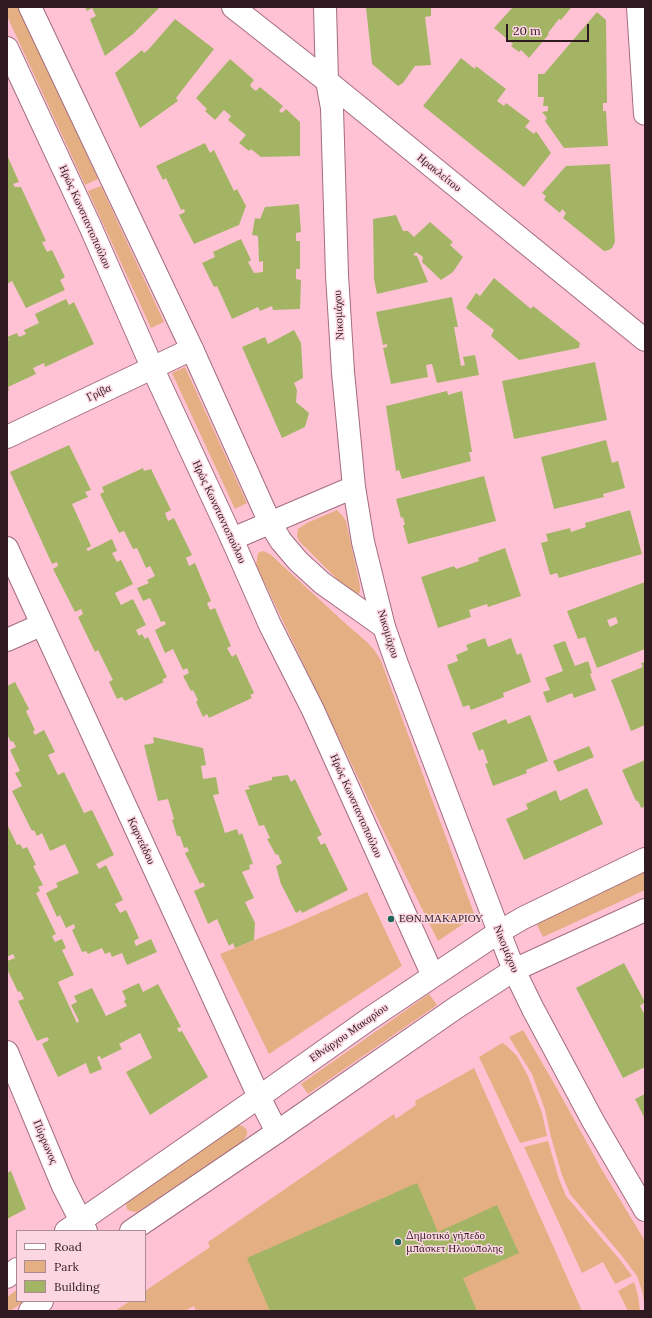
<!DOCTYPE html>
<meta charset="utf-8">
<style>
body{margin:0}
#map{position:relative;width:652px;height:1318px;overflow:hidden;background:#ffc2d4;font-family:Lora,serif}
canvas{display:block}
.frame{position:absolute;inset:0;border:8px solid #2f1a21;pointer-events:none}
.legend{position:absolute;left:16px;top:1230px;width:130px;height:72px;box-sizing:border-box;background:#fcd7e1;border:1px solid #aa8b94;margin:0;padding:5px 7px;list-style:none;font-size:12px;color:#2f1a21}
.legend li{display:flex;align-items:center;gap:8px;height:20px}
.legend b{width:20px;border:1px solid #aa8b94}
.scale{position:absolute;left:506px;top:24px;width:83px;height:18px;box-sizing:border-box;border:2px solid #2f1a21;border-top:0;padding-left:5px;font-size:12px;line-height:14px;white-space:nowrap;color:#2f1a21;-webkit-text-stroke:3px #fcd7e1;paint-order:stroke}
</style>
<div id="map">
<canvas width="652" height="1318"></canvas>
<div class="frame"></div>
<ul class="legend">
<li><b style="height:5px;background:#fff"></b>Road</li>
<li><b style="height:11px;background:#e5af84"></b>Park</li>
<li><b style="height:11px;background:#a3b565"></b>Building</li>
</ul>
<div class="scale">20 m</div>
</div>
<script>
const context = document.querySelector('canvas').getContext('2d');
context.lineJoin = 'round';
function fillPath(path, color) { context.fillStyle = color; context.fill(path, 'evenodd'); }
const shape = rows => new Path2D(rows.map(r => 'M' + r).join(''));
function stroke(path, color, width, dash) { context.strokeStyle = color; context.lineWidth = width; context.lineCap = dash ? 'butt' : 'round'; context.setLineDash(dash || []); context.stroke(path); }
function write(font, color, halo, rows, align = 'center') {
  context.font = font + ' Lora,serif'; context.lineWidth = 3; context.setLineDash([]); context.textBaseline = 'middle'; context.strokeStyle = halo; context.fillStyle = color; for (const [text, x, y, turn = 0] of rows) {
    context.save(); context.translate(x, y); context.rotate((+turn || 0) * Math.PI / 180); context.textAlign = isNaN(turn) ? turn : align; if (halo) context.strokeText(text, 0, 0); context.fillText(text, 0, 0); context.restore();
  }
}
fillPath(shape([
 [7,7,18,7,98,179,85,185,7,16],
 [101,186,164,322,151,328,88,191],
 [185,367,247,503,235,509,172,373],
 [337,510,342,515,346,521,360,586,360,592,357,595,352,594,299,541,297,536,298,529,307,523],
 [263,551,270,554,346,624,367,642,375,651,381,661,475,916,438,941,384,832,256,565,258,553],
 [645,870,645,890,543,937,535,921],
 [367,892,402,966,269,1054,220,954,290,926],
 [429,994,437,1005,308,1094,301,1084],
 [523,1030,555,1085,602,1170,645,1241,645,1311,643,1294,637,1276,622,1256,570,1194,562,1175,551,1137,545,1110,532,1074,509,1037],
 [502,1043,506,1045,517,1056,528,1076,542,1113,547,1136,520,1143,479,1057],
 [474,1068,582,1311,196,1311,194,1306,184,1311,115,1311,130,1301,145,1301,145,1291,210,1247,208,1242,394,1114,396,1119,416,1105,415,1101],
 [239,1125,244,1127,247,1130,247,1135,243,1141,137,1212,130,1211,127,1209,126,1204,129,1199,233,1127],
 [548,1141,559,1179,566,1196,620,1260,632,1276,615,1284,603,1262,582,1273,524,1147],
 [634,1282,638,1295,640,1311,628,1311,618,1291],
 [17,1290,17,1301,25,1301,10,1311,7,1311,7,1297]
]), '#e5af84');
fillPath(shape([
 [85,7,160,7,133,34,105,56,90,19,96,16,92,8,87,11],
 [366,7,431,7,431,16,425,17,431,65,415,66,403,83,398,86,372,64],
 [513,7,570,7,571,8,561,20,559,19,548,33,549,34,529,58,521,50,519,52,511,46,513,44,494,28],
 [597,12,606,20,607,103,603,103,603,111,606,111,608,146,564,148,545,121,547,118,542,112,548,111,548,106,543,106,544,97,538,97,538,74,544,74],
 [175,19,214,49,176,98,178,101,140,128,115,73,142,50,144,53,148,50],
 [461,58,475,69,476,66,506,89,497,101,504,106,506,103,530,121,525,127,534,134,536,131,551,153,524,187,423,106],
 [230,59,254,80,250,85,252,88,256,91,260,87,283,106,279,111,282,113,286,109,300,122,300,156,261,157,251,149,249,151,239,143,246,135,228,120,231,116,224,110,215,120,205,111,207,109,196,98],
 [205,143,210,153,214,150,234,191,237,189,246,206,239,225,194,244,179,215,185,212,184,209,181,210,166,178,163,180,156,166],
 [7,155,19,182,13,184,15,187,21,187,46,241,42,242,47,252,52,250,65,277,60,280,65,290,26,308,12,281,7,284],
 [610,164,615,242,612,248,609,250,604,251,563,218,566,213,562,209,560,213,544,200,546,196,542,193,566,166],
 [299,204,301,232,296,233,296,241,300,241,300,269,296,269,296,279,301,280,300,309,273,310,272,306,260,311,258,307,232,319,217,286,214,287,202,263,215,257,213,252,241,239,251,260,248,262,254,273,263,272,263,261,259,262,258,236,252,235,255,218,260,219,265,207],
 [396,215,403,231,408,231,414,237,430,222,453,242,450,245,463,257,453,272,441,280,422,262,423,257,416,252,413,255,417,256,428,282,377,294,374,279,373,219],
 [494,278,531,309,533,306,580,343,579,348,519,360,491,336,494,330,466,308,476,293,480,296],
 [452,297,458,327,454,327,461,366,465,365,463,357,475,355,479,375,437,383,432,364,426,365,428,377,391,384,383,348,387,347,387,344,383,345,376,312],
 [66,299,69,305,74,302,94,344,45,367,44,363,33,368,36,374,8,387,9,390,7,392,7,341,9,340,7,337,17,333,19,337,26,334,24,330,39,323,35,314],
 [294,330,301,343,303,378,294,383,297,390,296,402,309,413,305,427,282,438,242,347,265,337,268,344],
 [595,362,607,420,514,439,502,381],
 [447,391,448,395,462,391,472,452,469,452,471,461,402,479,399,470,396,471,386,406],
 [606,440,612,463,618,461,625,488,603,494,604,497,554,509,541,457],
 [69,445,91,490,85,492,88,497,72,504,91,546,86,549,88,551,112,539,117,551,112,553,117,562,121,560,133,584,115,593,121,605,133,599,146,625,136,630,139,636,142,634,145,639,148,637,167,677,162,680,164,682,125,701,122,697,117,699,109,682,113,680,98,650,95,652,78,617,83,614,81,609,75,612,53,569,58,566,57,562,52,564,10,472],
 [143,468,144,471,151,469,171,510,165,513,166,516,168,521,174,518,192,555,186,558,189,566,195,563,211,601,207,603,210,610,215,608,231,646,227,648,232,657,236,654,254,693,250,695,252,698,209,718,207,714,203,717,196,702,198,700,193,690,191,691,183,676,189,673,187,668,183,670,173,649,165,653,155,630,166,624,164,621,161,622,150,598,143,601,137,588,149,583,147,580,155,576,150,566,146,568,137,548,133,549,124,531,119,533,100,494,104,492,102,487],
 [484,476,496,521,408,544,403,525,405,525,403,517,401,518,396,499],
 [630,510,642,554,559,578,557,573,550,575,541,543,548,541,546,534,570,528,571,532,586,527,585,523],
 [505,548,521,596,488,607,487,604,469,610,471,617,438,628,421,577,454,566,456,569,479,561,478,558],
 [645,582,645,649,597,668,585,637,578,639,567,611],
 [616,617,618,623,610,627,607,620],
 [485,638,488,647,511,638,517,655,521,653,531,682,503,693,504,697,471,710,469,705,463,707,447,665,458,661,456,655,468,650,466,645],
 [565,641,575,666,588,661,592,673,590,674,596,690,574,698,572,693,547,703,543,692,550,690,545,678,563,671,553,645],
 [645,662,645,725,631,731,611,680,643,667,641,663],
 [15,682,29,709,26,711,35,730,33,731,35,735,44,730,55,752,48,755,58,775,64,772,84,813,92,810,114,855,96,864,99,869,106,865,123,900,115,904,120,913,126,910,139,938,134,941,136,946,151,939,157,952,127,965,122,953,112,957,110,952,105,954,102,948,88,954,86,951,82,952,72,930,75,928,74,924,66,928,60,915,57,917,46,893,58,887,56,883,79,873,65,844,50,851,42,833,37,836,34,830,32,831,12,791,22,786,15,773,20,771,10,750,16,747,13,741,11,742,7,734,7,686],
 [530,715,548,761,526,770,527,773,493,786,485,764,488,763,483,749,479,751,472,733,506,719,508,724],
 [153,737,203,748,206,765,201,766,203,779,216,777,219,794,213,795,225,833,237,829,239,835,242,833,253,864,249,865,250,869,242,872,254,898,245,902,255,923,254,940,235,948,233,943,229,946,217,919,208,924,194,891,205,886,203,882,200,884,185,853,189,851,187,847,184,848,180,836,177,836,172,820,174,819,168,799,158,801,144,745,154,743],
 [589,746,594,757,558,772,553,761],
 [645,760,645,806,641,808,638,801,636,801,622,770],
 [288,775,291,782,295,779,322,835,317,837,321,845,325,843,348,890,302,913,301,910,296,913,281,884,276,866,282,863,280,859,278,854,276,855,267,839,270,838,264,825,259,826,245,790,250,789,248,786,272,780,272,777],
 [587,788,603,824,524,860,506,819,528,809,526,804,556,790,560,801],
 [7,824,17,845,20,844,23,849,27,847,36,865,33,866,43,885,38,887,40,891,36,893,56,934,52,936,55,942,62,939,66,948,62,950,74,975,58,982,77,1023,79,1021,71,1005,77,1002,74,996,92,988,106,1016,127,1006,124,1001,126,999,122,991,139,983,143,992,158,984,181,1027,177,1028,179,1032,182,1031,208,1077,150,1115,126,1072,152,1058,140,1033,119,1044,122,1049,101,1059,100,1056,97,1057,102,1069,90,1074,86,1063,58,1077,42,1044,49,1040,47,1037,37,1041,18,1001,24,999,20,991,18,992,7,969,8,966,7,961,15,958,13,954,7,957],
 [624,963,645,1002,640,1006,645,1015,645,1067,623,1078,576,988],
 [645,1094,645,1119,635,1099],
 [11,1171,26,1209,7,1219,7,1173],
 [417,1183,438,1232,497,1205,519,1253,463,1278,477,1311,270,1311,247,1258]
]), '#a3b565');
const minor = shape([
 [233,7,327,81,645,340],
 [325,7,327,81,332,108,337,275,343,372,354,487,363,542,384,627],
 [638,7,645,114],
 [7,437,192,349],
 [232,539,354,487],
 [7,548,259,1097,277,1132],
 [7,640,41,625],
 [514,970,533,1009,593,1121,645,1210],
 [7,1052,63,1186,86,1231]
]);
const tertiary = shape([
 [30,7,192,349,270,523,281,541,298,561,322,583,384,627,397,664,499,932,514,970],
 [7,48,90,226,152,367,232,539,270,625,313,710,433,976],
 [66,1231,259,1097,369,1019,499,932,523,918,645,859],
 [131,1231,277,1132,457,1007,514,970,645,910],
 [7,1277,17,1269],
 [30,1311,42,1301]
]);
stroke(minor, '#a36d7d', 24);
stroke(tertiary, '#a36d7d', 24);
stroke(minor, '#fff', 22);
stroke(tertiary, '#fff', 22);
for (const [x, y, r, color] of [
 [391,919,4,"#1f665b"],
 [398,1242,4,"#1f665b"]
]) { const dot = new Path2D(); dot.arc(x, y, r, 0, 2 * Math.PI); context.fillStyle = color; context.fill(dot); stroke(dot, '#fcd7e1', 1.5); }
write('11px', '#2f1a21', '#fcd7e1', [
 ["Ηρακλείτου",439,173,39],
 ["Ηρώς Κωνσταντοπούλου",85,217,66],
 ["Νικομάχου",339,315,-93],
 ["Γρίβα",99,393,-26],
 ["Ηρώς Κωνσταντοπούλου",219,512,65],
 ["Νικομάχου",388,634,73],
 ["Ηρώς Κωνσταντοπούλου",356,806,66],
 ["Καρνεάδου",141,841,65],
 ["Νικομάχου",506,949,68],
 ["Εθνάρχου Μακαρίου",349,1033,-35],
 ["Πύρρωνος",45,1142,67]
]);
write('11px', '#2f1a21', '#fcd7e1', [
 ["ΕΘΝ.ΜΑΚΑΡΙΟΥ",399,919],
 ["Δημοτικό γήπεδο",406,1236],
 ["μπάσκετ Ηλιούπολης",406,1249]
], 'left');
</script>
